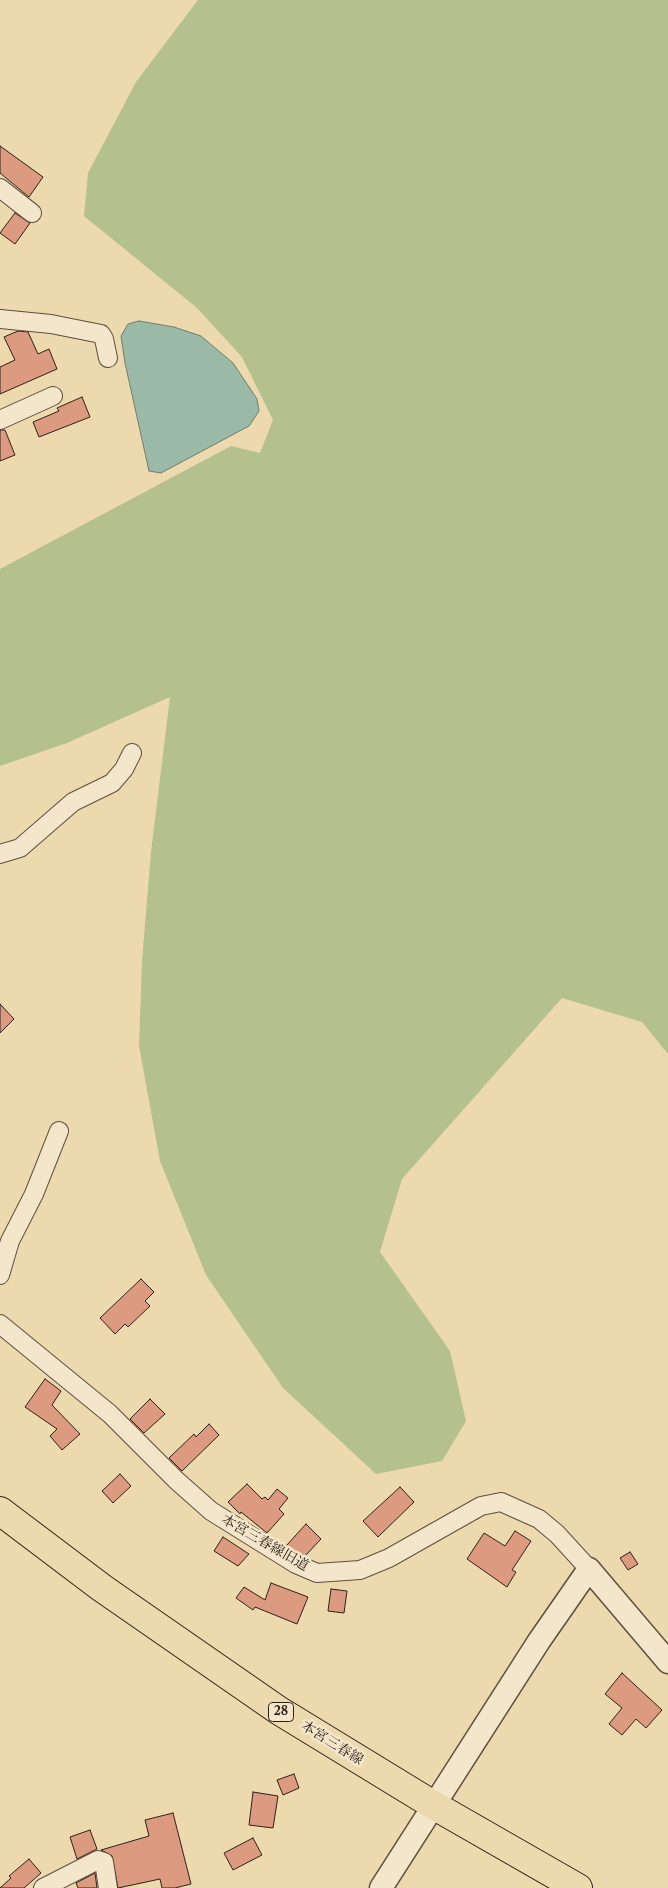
<!DOCTYPE html>
<meta charset="utf-8">
<style>
body{margin:0}
canvas{display:block;background:#edd9ae}
</style>
<canvas width="668" height="1888"></canvas>
<script>
const context = document.querySelector('canvas').getContext('2d');
context.lineJoin = 'round';
function fillPath(path, color) { context.fillStyle = color; context.fill(path, 'evenodd'); }
const shape = rows => new Path2D(rows.map(r => 'M' + r).join(''));
function stroke(path, color, width, dash) { context.strokeStyle = color; context.lineWidth = width; context.lineCap = dash ? 'butt' : 'round'; context.setLineDash(dash || []); context.stroke(path); }
function write(font, color, halo, rows, align = 'center') {
  context.font = font + ' "Libre Caslon Text","Noto Serif JP",serif'; context.lineWidth = 5; context.setLineDash([]); context.textBaseline = 'middle'; context.strokeStyle = halo; context.fillStyle = color; for (const [text, x, y, turn = 0] of rows) {
    context.save(); context.translate(x, y); context.rotate((+turn || 0) * Math.PI / 180); context.textAlign = isNaN(turn) ? turn : align; if (halo) context.strokeText(text, 0, 0); context.fillText(text, 0, 0); context.restore();
  }
}
fillPath(shape([
 [198,0,668,0,668,1054,642,1022,562,998,402,1179,380,1252,450,1351,466,1421,442,1461,376,1474,283,1388,206,1275,160,1161,139,1046,142,961,151,852,170,697,67,743,0,766,0,569,231,446,260,453,273,420,242,357,197,308,84,216,88,173,136,82]
]), '#b4c08e');
const water = shape([
 [139,321,174,327,201,336,233,363,257,399,259,411,249,426,161,473,149,471,125,363,121,336,128,324,139,321]
]);
fillPath(water, '#9abaa7');
stroke(water, '#6f7c6e', 1);
const building = shape([
 [0,146,43,177,29,197,0,173,0,146],
 [15,213,30,223,15,244,0,233,15,213],
 [18,331,28,332,38,354,49,349,57,369,0,394,0,367,15,360,4,337,18,331],
 [82,397,90,417,39,437,33,422,59,411,57,408,82,397],
 [0,430,5,430,15,455,0,461,0,430],
 [0,1004,14,1019,0,1033,0,1004],
 [141,1279,154,1292,145,1301,150,1306,128,1327,125,1324,115,1334,100,1318,141,1279],
 [45,1379,61,1391,52,1405,80,1434,62,1450,50,1436,57,1429,25,1407,45,1379],
 [150,1399,165,1414,144,1433,130,1419,150,1399],
 [209,1424,219,1435,182,1471,169,1458,194,1434,196,1437,209,1424],
 [120,1474,131,1486,113,1503,102,1491,120,1474],
 [247,1484,262,1499,265,1497,268,1500,277,1489,288,1498,279,1509,284,1514,267,1533,241,1512,240,1514,228,1502,247,1484],
 [400,1487,414,1502,378,1537,363,1521,400,1487],
 [306,1524,321,1539,305,1556,286,1546,306,1524],
 [515,1531,531,1541,512,1570,516,1572,507,1587,467,1559,484,1533,505,1546,515,1531],
 [223,1537,249,1554,238,1566,214,1551,223,1537],
 [630,1552,638,1564,628,1570,620,1558,630,1552],
 [271,1583,308,1597,297,1624,255,1607,253,1610,236,1598,244,1587,265,1600,271,1583],
 [331,1589,347,1591,344,1613,328,1611,331,1589],
 [622,1673,662,1710,646,1728,636,1719,622,1735,609,1724,622,1708,605,1694,622,1673],
 [294,1774,299,1788,283,1795,277,1780,294,1774],
 [253,1792,278,1796,273,1828,249,1825,253,1792],
 [173,1813,191,1884,175,1888,162,1888,160,1879,118,1888,112,1856,101,1850,149,1836,145,1820,173,1813],
 [90,1830,97,1849,77,1859,70,1837,90,1830],
 [253,1838,262,1855,233,1870,224,1853,253,1838],
 [29,1859,41,1873,24,1888,0,1888,11,1878,9,1876,29,1859],
 [95,1873,97,1888,78,1888,76,1883,95,1873]
]);
fillPath(building, '#dc9b80');
stroke(building, '#2e2019', 1);
const minor = shape([
 [0,188,32,213],
 [0,319,51,324,101,334,104,339,108,358],
 [0,420,53,396],
 [0,854,20,848,73,802,112,783,124,769,132,753],
 [0,1275,10,1241,34,1194,59,1131],
 [0,1324,110,1414,176,1480,211,1511,296,1564,317,1573,360,1570,389,1558,481,1506,501,1502,539,1519,557,1534,589,1569],
 [43,1888,98,1860,104,1862,108,1888]
]);
const tertiary = shape([
 [381,1888,539,1641,589,1569,668,1662]
]);
const primary = shape([
 [0,1511,102,1588,278,1710,435,1806,578,1888]
]);
stroke(minor, '#5e4e3e', 20);
stroke(tertiary, '#5e4e3e', 25);
stroke(primary, '#2e2019', 30);
stroke(minor, '#f3e6ca', 18);
stroke(tertiary, '#f3e6ca', 22);
stroke(primary, '#edd9ae', 28);
for (const [x, y, w] of [
 [281,1712,25]
]) { const box = new Path2D(); box.roundRect(x - w / 2, y - 9.5, w, 19, 4); context.fillStyle = '#f3e6ca'; context.fill(box); stroke(box, '#2e2019', 1); }
write('bold 12px', '#2e2019', null, [
 ["28",281,1712]
]);
write('14px', '#2e2019', '#f3e6ca', [
 ["本宮三春線旧道",265,1543,30],
 ["本宮三春線",332,1743,32]
]);
</script>
